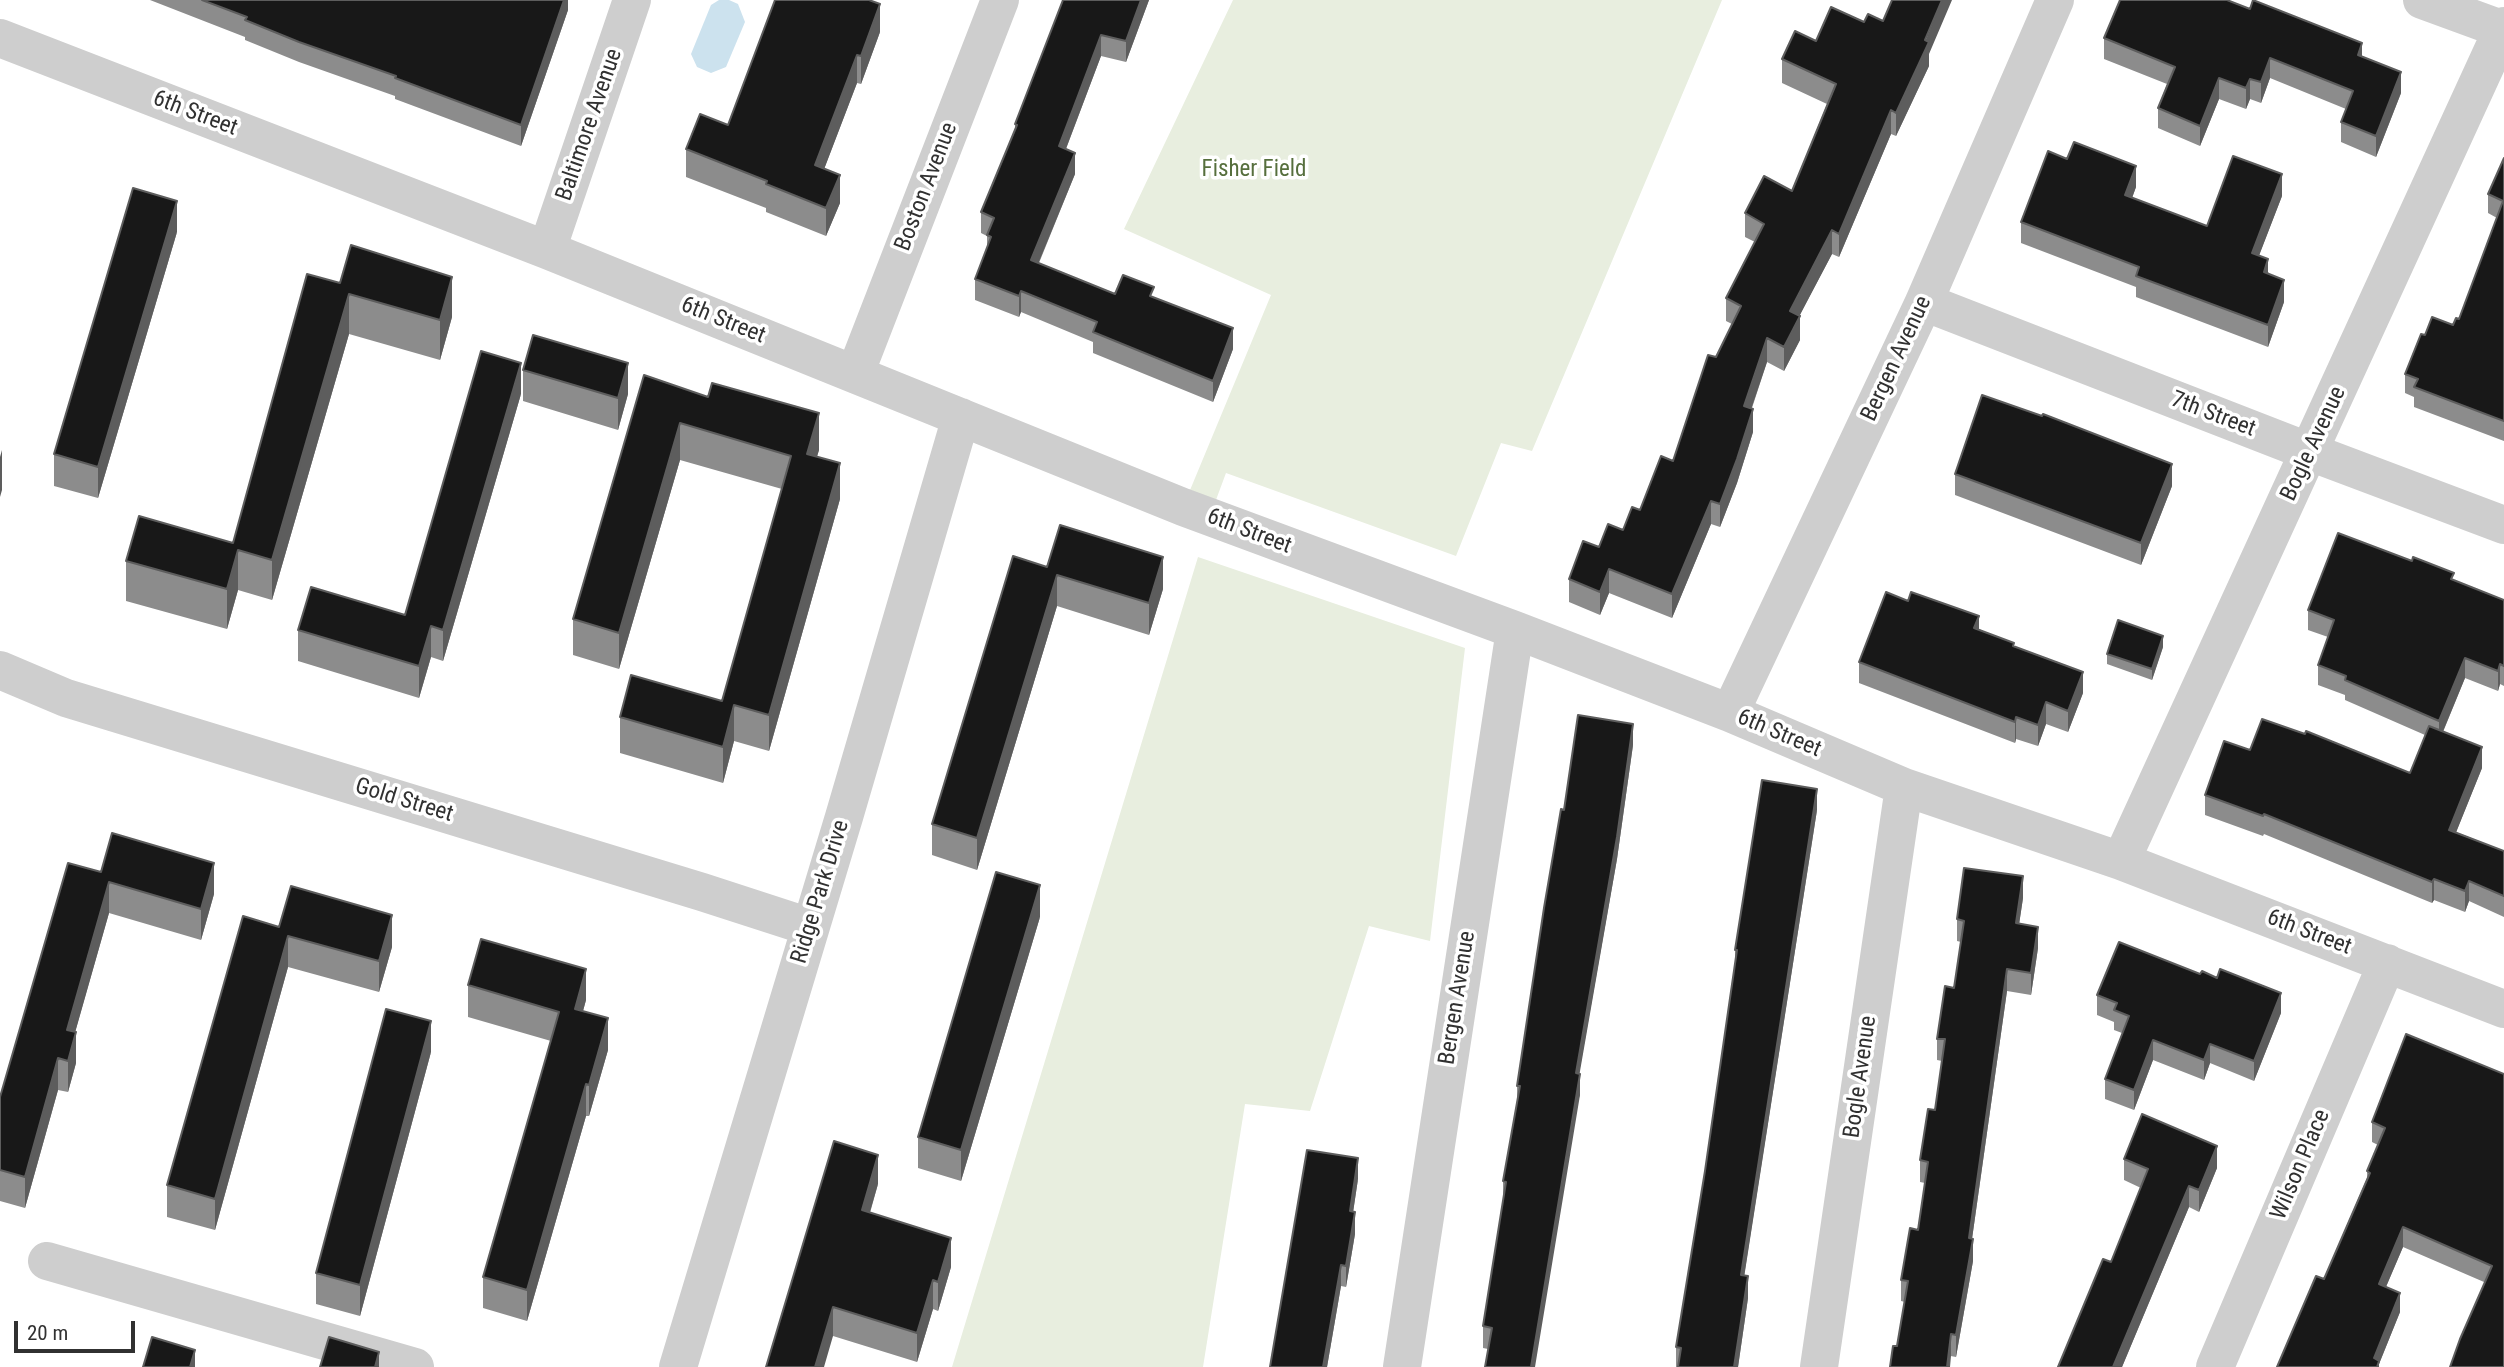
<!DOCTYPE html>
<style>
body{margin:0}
#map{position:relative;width:2504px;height:1367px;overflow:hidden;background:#fff;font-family:"Roboto Condensed",sans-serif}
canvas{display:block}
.scale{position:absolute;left:14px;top:1321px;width:121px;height:32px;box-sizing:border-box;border:4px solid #313131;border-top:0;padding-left:9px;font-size:21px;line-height:24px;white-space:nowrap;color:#313131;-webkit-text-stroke:5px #fff;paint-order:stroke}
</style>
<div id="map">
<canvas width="2504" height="1367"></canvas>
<div class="scale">20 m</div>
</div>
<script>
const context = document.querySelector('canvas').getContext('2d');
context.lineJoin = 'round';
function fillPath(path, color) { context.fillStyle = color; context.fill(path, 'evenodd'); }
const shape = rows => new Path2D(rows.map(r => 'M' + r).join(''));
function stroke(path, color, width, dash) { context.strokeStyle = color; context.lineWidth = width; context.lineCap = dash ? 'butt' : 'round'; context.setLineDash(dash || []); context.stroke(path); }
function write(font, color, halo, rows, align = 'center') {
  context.font = font + ' "Roboto Condensed",sans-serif'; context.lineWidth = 7; context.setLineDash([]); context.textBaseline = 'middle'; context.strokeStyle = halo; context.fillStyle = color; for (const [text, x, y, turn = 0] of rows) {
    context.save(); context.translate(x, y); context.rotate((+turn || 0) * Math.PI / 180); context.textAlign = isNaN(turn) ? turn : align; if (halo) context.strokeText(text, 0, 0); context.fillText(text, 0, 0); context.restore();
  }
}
fillPath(shape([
 [1233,0,1722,0,1532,451,1501,443,1456,556,1226,473,1210,516,1183,507,1271,295,1124,229],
 [1198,557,1465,648,1430,941,1369,926,1310,1111,1245,1104,1203,1367,952,1367]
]), '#e8eedf');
fillPath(shape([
 [719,0,729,0,738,4,745,22,726,67,711,73,697,67,691,54,711,5]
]), '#cce2ee');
stroke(shape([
 [2422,0,2504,30],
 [0,38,547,250,1183,507,1515,630,1730,713,1904,787,2121,861,2504,1009],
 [547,250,632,0],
 [1924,302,2310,452,2504,525],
 [855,374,1000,0],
 [0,670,66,698,702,892,810,927],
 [1730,713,1924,302,2055,0],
 [2121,861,2504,26],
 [47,1261,415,1367],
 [678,1367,844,817,961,417],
 [1402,1367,1515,630],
 [1819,1367,1904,787],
 [2215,1367,2387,963]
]), '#cecece', 38);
fillPath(shape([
 [150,0,568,0,568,10,521,146,395,99,395,96,299,62,245,40,245,37],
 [1063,0,1149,0,1126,62,1101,56,1066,149,1075,174,1039,263,1115,294,1154,298,1233,349,1213,402,1093,353,1093,342,1021,312,1019,317,975,300,975,279,987,248,987,236,981,233,981,212,1015,129,1015,124],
 [880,32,861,84,857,83,824,169,840,203,826,236,766,212,766,208,686,177,686,149],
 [2104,38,2362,57,2401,93,2376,157,2341,142,2341,122,2346,109,2270,78,2261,103,2250,99,2246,109,2219,99,2200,146,2158,128,2158,108,2167,84,2104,59],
 [1816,41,1929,54,1929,66,1896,136,1891,134,1839,257,1832,254,1799,316,1800,340,1784,371,1767,362,1752,408,1753,432,1737,483,1720,527,1711,524,1672,618,1609,593,1600,615,1569,602,1569,579,1599,547,1623,530,1640,510,1673,461,1716,357,1732,324,1726,321,1726,298,1755,242,1745,237,1745,213,1792,191,1827,104,1782,83,1782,59],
 [2504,158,2504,441,2414,407,2414,397,2405,393,2405,374,2425,335,2453,325,2459,319,2497,218,2488,213,2488,194],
 [2067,159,2136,187,2132,198,2207,226,2282,196,2259,255,2284,302,2268,347,2136,297,2136,287,2021,243,2021,222],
 [177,232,98,498,54,486,54,454],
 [307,274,452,317,440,360,349,334,272,600,238,590,227,629,126,601,126,561,233,543],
 [523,370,628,394,618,430,523,401],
 [644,375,819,450,817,456,840,499,769,751,734,741,723,783,620,753,620,717,722,701,782,489,680,460,619,669,573,655,573,619],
 [521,394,443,661,431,657,419,698,298,661,298,630,405,615],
 [1955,474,2172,486,2141,565,1955,495],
 [1047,567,1163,589,1149,635,1057,606,977,870,932,855,932,824],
 [2454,580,2504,600,2504,686,2500,684,2498,691,2465,678,2443,732,2482,768,2456,832,2504,851,2504,917,2469,901,2465,912,2434,900,2432,903,2264,834,2263,836,2205,815,2205,795,2250,750,2410,773,2425,735,2345,700,2345,695,2318,685,2318,665,2328,637,2308,630,2308,610],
 [1979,629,2014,646,2083,693,2068,732,2046,724,2038,746,2016,739,2015,743,1859,683,1859,662],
 [2163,647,2152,680,2107,664,2107,654],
 [1633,745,1617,859,1579,1073,1580,1095,1488,1349,1483,1348,1483,1326,1503,1200,1503,1181,1517,1101,1517,1086,1564,810],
 [1817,810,1744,1276,1748,1298,1738,1367,1676,1367,1676,1347,1705,1171,1735,966,1735,950],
 [101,872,214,894,201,940,109,913,75,1032,76,1063,68,1092,58,1090,25,1208,0,1201,0,1097],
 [2023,898,2019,924,2038,948,2031,995,2007,991,1972,1239,1973,1261,1956,1357,1897,1346,1905,1302,1901,1301,1901,1280,1918,1230,1925,1183,1920,1182,1920,1160,1935,1110,1942,1061,1937,1060,1937,1039,1954,988,1961,942,1957,941,1957,919],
 [1040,917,961,1181,918,1168,918,1137],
 [279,927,392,947,379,992,288,967,215,1230,167,1217,167,1185],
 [468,985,586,1000,583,1011,608,1050,589,1116,586,1116,527,1321,483,1308,483,1277,551,1041,468,1017],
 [2097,995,2281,1013,2254,1081,2210,1063,2204,1080,2153,1060,2134,1110,2105,1099,2105,1079,2122,1033,2114,1030,2114,1022,2097,1015],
 [431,1052,360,1316,316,1304,316,1273],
 [2504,1074,2504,1367,2484,1282,2403,1247,2386,1287,2400,1312,2379,1364,2379,1367,2324,1279,2367,1178,2367,1171,2378,1145,2372,1142,2372,1122],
 [2124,1159,2217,1168,2199,1212,2189,1207,2122,1367,2058,1367,2111,1262,2141,1188,2124,1180],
 [1358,1179,1353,1212,1355,1234,1346,1287,1341,1286,1327,1367,1270,1367],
 [878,1184,870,1213,951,1267,938,1311,933,1309,917,1362,833,1336,766,1367]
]), '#8c8c8c');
fillPath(shape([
 [564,0,568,0,568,10,521,146,521,125],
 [1141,0,1149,0,1126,62,1126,41],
 [1942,0,1952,0,1929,54,1929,66,1896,136,1896,113],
 [880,4,880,32,861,84,861,56],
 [1101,35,1101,56,1059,167,1059,146],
 [2362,43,2362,64,2358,55],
 [857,55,857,83,815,193,815,165],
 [2270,58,2270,78,2261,103,2261,82],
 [2401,72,2401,93,2376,157,2376,136],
 [2219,78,2219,99,2200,146,2200,126],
 [2250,79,2250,99,2246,109,2246,88],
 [1891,110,1891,134,1839,257,1839,234],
 [1075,153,1075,174,1031,281,1031,260],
 [2136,166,2136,187,2125,217,2125,195],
 [2282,174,2282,196,2252,274,2252,253],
 [840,175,840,203,826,236,826,208],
 [177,201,177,232,98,498,98,467],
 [1832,230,1832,254,1790,334,1790,311],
 [2268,259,2268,280,2264,272],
 [452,277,452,317,440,360,440,320],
 [2284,280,2284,302,2268,347,2268,325],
 [1021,291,1021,312,1019,317,1019,296],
 [349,294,349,334,272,600,272,560],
 [1800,316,1800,340,1784,371,1784,347],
 [1233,328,1233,349,1213,402,1213,381],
 [1767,338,1767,362,1744,430,1744,406],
 [521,363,521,394,443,661,443,630],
 [628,363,628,394,618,430,618,398],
 [1753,409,1753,432,1737,483,1720,527,1720,504],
 [819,413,819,450,807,490,807,454],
 [680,423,680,460,619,669,619,633],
 [2,450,2,490,0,497,0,457],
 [840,463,840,499,769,751,769,715],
 [2172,464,2172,486,2141,565,2141,543],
 [1711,501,1711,524,1672,618,1672,594],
 [238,550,238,590,227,629,227,589],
 [1163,557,1163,589,1149,635,1149,603],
 [1609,569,1609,593,1600,615,1600,592],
 [1057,575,1057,606,977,870,977,838],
 [1979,616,1979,637,1974,628],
 [431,626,431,657,419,698,419,666],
 [2163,636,2163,647,2152,680,2152,669],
 [2465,658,2465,678,2439,741,2439,721],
 [2500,664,2500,684,2498,691,2498,671],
 [2083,672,2083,693,2068,732,2068,711],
 [2046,702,2046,724,2038,746,2038,725],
 [734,705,734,741,723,783,723,747],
 [2016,717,2016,739,2015,743,2015,722],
 [1633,724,1633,745,1617,859,1576,1094,1576,1073],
 [2482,747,2482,768,2449,850,2449,830],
 [1817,789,1817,810,1741,1297,1741,1275],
 [214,863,214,894,201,940,201,909],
 [2023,876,2023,898,2016,945,2016,923],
 [2434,879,2434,900,2432,903,2432,882],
 [2469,881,2469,901,2465,912,2465,891],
 [109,882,109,913,67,1061,67,1030],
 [1040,885,1040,917,961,1181,961,1150],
 [392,915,392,947,379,992,379,961],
 [2038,927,2038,948,2031,995,2031,973],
 [288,936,288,967,215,1230,215,1199],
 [586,969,586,1000,575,1040,575,1009],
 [2007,969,2007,991,1969,1260,1969,1238],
 [2281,993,2281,1013,2254,1081,2254,1061],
 [608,1018,608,1050,589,1116,589,1085],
 [431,1021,431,1052,360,1316,360,1285],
 [76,1032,76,1063,68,1092,68,1061],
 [2153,1040,2153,1060,2134,1110,2134,1090],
 [2210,1044,2210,1063,2204,1080,2204,1060],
 [58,1058,58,1090,25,1208,25,1177],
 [1580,1074,1580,1095,1535,1367,1531,1367],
 [586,1084,586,1116,527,1321,527,1290],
 [2217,1146,2217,1168,2199,1212,2199,1190],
 [878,1155,878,1184,862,1239,862,1210],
 [1358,1158,1358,1179,1350,1233,1350,1211],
 [2189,1186,2189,1207,2122,1367,2113,1367],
 [1355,1212,1355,1234,1346,1287,1346,1266],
 [2403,1227,2403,1247,2379,1303,2379,1284],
 [951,1238,951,1267,938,1311,938,1282],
 [1973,1239,1973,1261,1956,1357,1956,1335],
 [1341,1265,1341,1286,1327,1367,1323,1367],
 [1748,1276,1748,1298,1738,1367,1734,1367],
 [933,1280,933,1309,917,1362,917,1333],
 [2400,1293,2400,1312,2379,1364,2379,1367,2374,1367,2374,1358],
 [833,1307,833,1336,824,1367,815,1367],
 [1951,1334,1951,1356,1950,1367,1947,1367],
 [195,1350,195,1367,190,1367],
 [379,1352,379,1367,375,1367]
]), '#5d5d5d');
const building = shape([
 [202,0,564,0,521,125,395,78,396,76,299,42,245,20,247,17,202,0],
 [775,0,869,0,880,4,861,56,857,55,815,165,840,175,826,208,766,184,767,181,686,149,700,114,728,125,775,0],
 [1063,0,1141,0,1126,41,1101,35,1059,146,1075,153,1031,260,1115,294,1123,275,1154,287,1150,296,1233,328,1213,381,1093,332,1097,322,1021,291,1019,296,975,279,991,237,987,235,994,218,981,212,1017,125,1015,124,1063,0],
 [1892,0,1942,0,1925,40,1929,42,1896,113,1891,110,1839,234,1832,230,1790,311,1800,316,1784,347,1767,338,1744,406,1753,409,1737,459,1720,504,1711,501,1672,594,1609,569,1600,592,1569,579,1583,541,1599,547,1608,524,1623,530,1632,507,1640,510,1661,456,1673,461,1708,355,1716,357,1741,306,1726,298,1764,224,1745,213,1764,176,1792,191,1836,84,1782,59,1795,31,1816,41,1831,7,1864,22,1868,14,1883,21,1892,0],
 [2120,0,2227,0,2250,9,2253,0,2362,43,2358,55,2401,72,2376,136,2341,122,2353,91,2270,58,2261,82,2250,79,2246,88,2219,78,2200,126,2158,108,2175,67,2104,38,2120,0],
 [2074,142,2136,166,2125,195,2207,226,2233,156,2282,174,2252,253,2268,259,2264,272,2284,280,2268,325,2136,276,2139,267,2021,222,2048,151,2067,159,2074,142],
 [2504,158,2504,421,2414,387,2418,379,2405,374,2421,334,2425,335,2432,317,2453,325,2456,318,2459,319,2503,201,2488,194,2504,158],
 [133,188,177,201,98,467,54,454,133,188],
 [351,245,452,277,440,320,349,294,272,560,238,550,227,589,126,561,139,516,233,543,307,274,340,283,351,245],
 [533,335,628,363,618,398,523,370,533,335],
 [481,351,521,363,443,630,431,626,419,666,298,630,311,587,405,615,481,351],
 [644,375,708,397,712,383,819,413,807,454,840,463,769,715,734,705,723,747,620,717,631,675,722,701,791,456,680,423,619,633,573,619,644,375],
 [1982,395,2042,416,2043,414,2172,464,2141,543,1955,474,1982,395],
 [1060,525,1163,557,1149,603,1057,575,977,838,932,824,1013,556,1047,567,1060,525],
 [2338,533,2412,561,2413,557,2454,573,2451,579,2504,600,2504,666,2500,664,2498,671,2465,658,2439,721,2345,680,2346,676,2318,665,2334,620,2308,610,2338,533],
 [1886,592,1908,601,1911,592,1979,616,1974,628,2014,643,2013,646,2083,672,2068,711,2046,702,2038,725,2016,717,2015,722,1859,662,1886,592],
 [2118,620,2163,636,2152,669,2107,654,2118,620],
 [1578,715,1633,724,1617,837,1576,1073,1580,1074,1531,1367,1485,1367,1492,1328,1483,1326,1506,1182,1503,1181,1520,1086,1517,1086,1544,908,1561,809,1564,810,1578,715],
 [2262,719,2305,734,2306,731,2410,773,2429,726,2482,747,2449,830,2504,851,2504,896,2469,881,2465,891,2434,879,2432,882,2264,814,2263,816,2205,795,2224,741,2250,750,2262,719],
 [1762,780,1817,789,1741,1275,1748,1276,1734,1367,1678,1367,1681,1348,1676,1347,1705,1171,1737,950,1735,950,1762,780],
 [112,833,214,863,201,909,109,882,67,1030,76,1032,68,1061,58,1058,25,1177,0,1170,0,1097,68,863,101,872,112,833],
 [1964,868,2023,876,2016,923,2038,927,2031,973,2007,969,1969,1238,1973,1239,1956,1335,1951,1334,1947,1367,1890,1367,1893,1346,1897,1346,1908,1281,1901,1280,1910,1228,1918,1230,1928,1162,1920,1160,1928,1109,1935,1110,1945,1039,1937,1039,1945,986,1954,988,1964,921,1957,919,1964,868],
 [996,872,1040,885,961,1150,918,1137,996,872],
 [291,886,392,915,379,961,288,936,215,1199,167,1185,243,916,279,927,291,886],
 [481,939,586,969,575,1009,608,1018,589,1085,586,1084,527,1290,483,1277,559,1012,468,985,481,939],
 [2119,942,2200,974,2202,971,2217,978,2220,969,2281,993,2254,1061,2210,1044,2204,1060,2153,1040,2134,1090,2105,1079,2129,1016,2114,1010,2117,1003,2097,995,2119,942],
 [386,1009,431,1021,360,1285,316,1273,386,1009],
 [2406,1034,2504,1074,2504,1367,2450,1367,2460,1339,2492,1266,2403,1227,2379,1284,2400,1293,2374,1358,2379,1361,2377,1367,2277,1367,2316,1276,2324,1279,2370,1173,2367,1171,2385,1128,2372,1122,2406,1034],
 [2142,1114,2217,1146,2199,1190,2189,1186,2113,1367,2058,1367,2103,1259,2111,1262,2148,1169,2124,1159,2142,1114],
 [834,1141,878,1155,862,1210,951,1238,938,1282,933,1280,917,1333,833,1307,815,1367,766,1367,834,1141],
 [1307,1150,1358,1158,1350,1211,1355,1212,1346,1266,1341,1265,1323,1367,1270,1367,1307,1150],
 [152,1337,195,1350,190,1367,143,1367,152,1337],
 [329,1337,379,1352,375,1367,320,1367,329,1337]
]);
fillPath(building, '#181818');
stroke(building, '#5d5d5d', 2);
write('23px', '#313131', '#fff', [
 ["6th Street",195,114,21],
 ["Baltimore Avenue",590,125,-71],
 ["Boston Avenue",927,187,-69],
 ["6th Street",723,321,22],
 ["Bergen Avenue",1897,359,-65],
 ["7th Street",2213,415,21],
 ["Bogle Avenue",2314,444,-65],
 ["6th Street",1249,532,21],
 ["6th Street",1779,734,23],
 ["Gold Street",404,801,17],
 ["Ridge Park Drive",821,892,-73],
 ["6th Street",2309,933,21],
 ["Bergen Avenue",1458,998,-81],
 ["Bogle Avenue",1861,1077,-82],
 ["Wilson Place",2301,1165,-67]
]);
write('23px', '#566f3d', '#fff', [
 ["Fisher Field",1254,170]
]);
</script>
